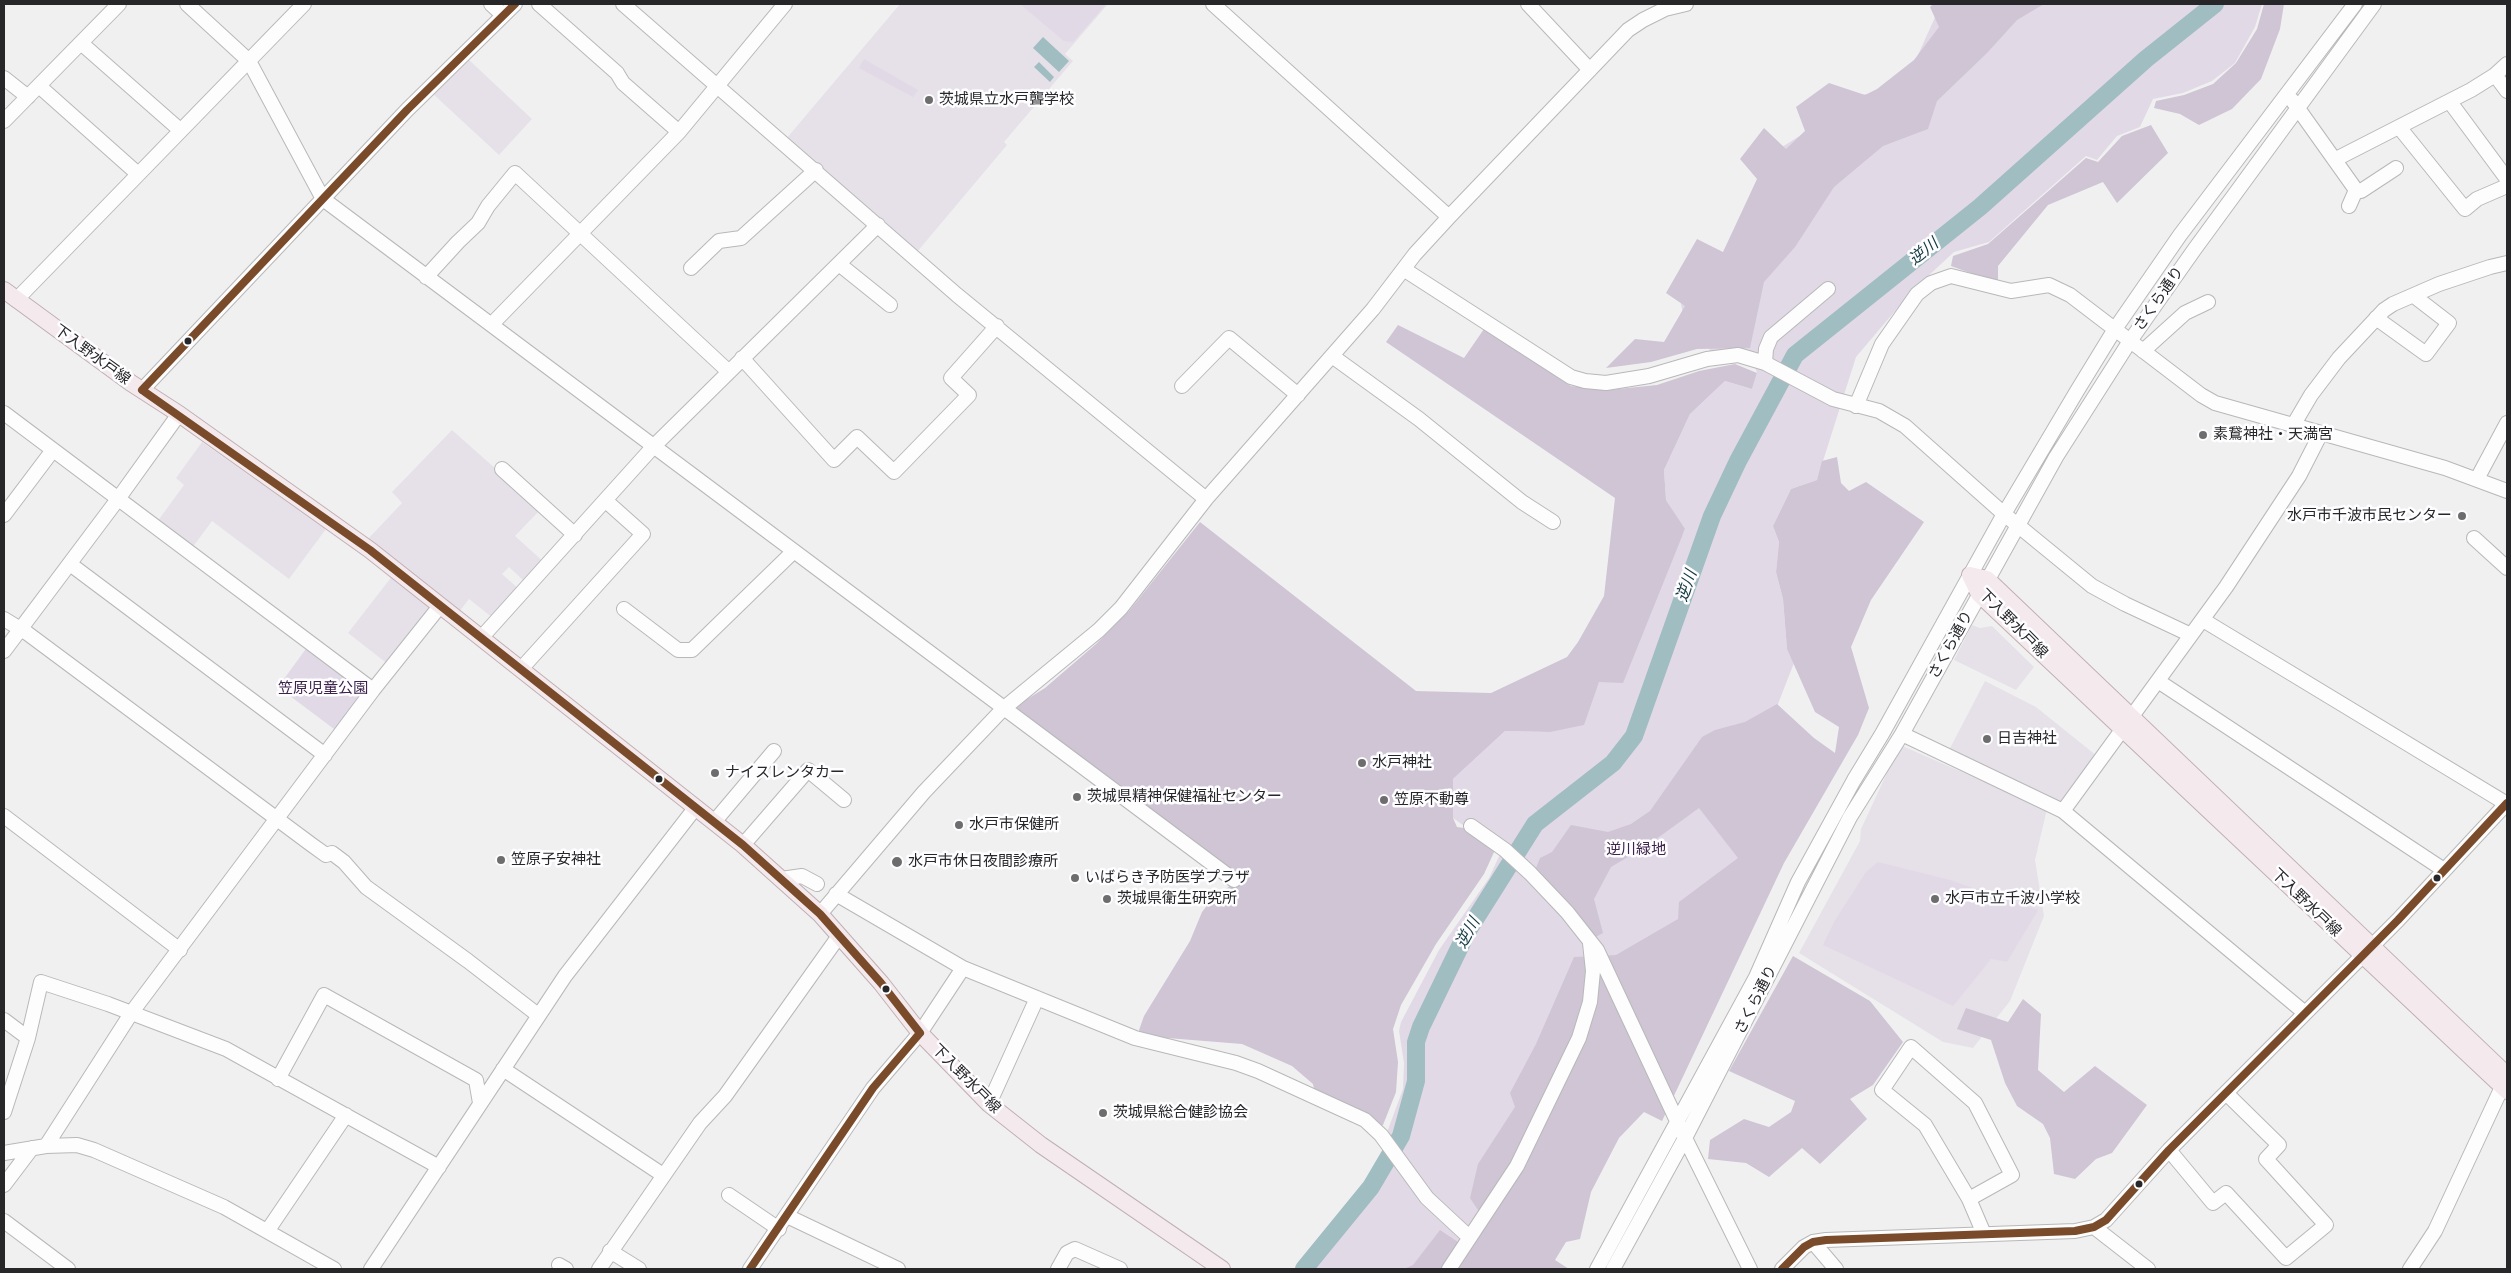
<!DOCTYPE html>
<meta charset="utf-8">
<style>
body{margin:0}
#map{position:relative;width:2511px;height:1273px;overflow:hidden;background:#f1f0f1;font-family:Helvetica,sans-serif}
canvas{display:block}
.frame{position:absolute;inset:0;border:5px solid #272628;pointer-events:none}
</style>
<div id="map">
<canvas width="2511" height="1273"></canvas>
<div class="frame"></div>
</div>
<script>
const context = document.querySelector('canvas').getContext('2d');
context.lineJoin = 'round';
function fillPath(path, color) { context.fillStyle = color; context.fill(path, 'evenodd'); }
const shape = rows => new Path2D(rows.map(r => 'M' + r).join(''));
function stroke(path, color, width, dash) { context.strokeStyle = color; context.lineWidth = width; context.lineCap = dash ? 'butt' : 'round'; context.setLineDash(dash || []); context.stroke(path); }
function write(font, color, halo, rows, align = 'center') {
  context.font = font + ' Helvetica,"Noto Sans JP",sans-serif'; context.lineWidth = 5; context.setLineDash([]); context.textBaseline = 'middle'; context.strokeStyle = halo; context.fillStyle = color; for (const [text, x, y, turn = 0] of rows) {
    context.save(); context.translate(x, y); context.rotate((+turn || 0) * Math.PI / 180); context.textAlign = isNaN(turn) ? turn : align; if (halo) context.strokeText(text, 0, 0); context.fillText(text, 0, 0); context.restore();
  }
}
fillPath(shape([
 [900,4,1108,4,1065,54,1073,61,1004,142,1007,145,917,252,786,139],
 [467,58,532,119,499,155,432,93],
 [452,430,541,509,515,536,545,563,526,583,509,567,502,574,520,590,494,619,469,599,459,612,367,540,402,503,392,492],
 [202,442,326,529,289,579,212,521,192,548,157,522,184,485,176,478],
 [393,575,434,606,389,665,348,633],
 [1972,625,1980,628,1992,626,2034,667,2016,690,1954,660],
 [1985,681,2036,707,2097,756,2064,805,2044,793,1948,752],
 [1900,745,2047,809,2035,860,2044,916,2010,1001,1973,1048,1943,1042,1799,953,1860,841,1861,829]
]), '#e6e1e8');
fillPath(shape([
 [1020,4,1106,4,1073,42,1064,41],
 [1941,4,2262,4,2255,27,2235,63,2212,81,2183,93,2153,99,2140,127,2117,136,2097,160,2086,156,1989,242,1954,252,1912,291,1856,357,1817,480,1791,489,1773,526,1779,542,1776,572,1783,599,1787,649,1794,663,1778,704,1787,837,1437,1269,1314,1269,1400,1153,1386,1135,1403,1089,1404,1063,1399,1031,1401,1022,1439,950,1489,878,1501,852,1453,818,1453,779,1505,731,1550,732,1599,682,1685,530,1666,500,1664,470,1690,414,1725,381,1752,389,1757,373,1752,359,1710,352,1705,329,1686,329,1679,294,1734,244,1782,147,1801,135,1842,95,1875,94,1901,76,1917,57],
 [864,59,918,90,913,97,859,68],
 [308,646,368,691,338,732,278,687],
 [1878,862,1950,880,2038,910,2007,962,1991,959,1953,1006,1823,945,1834,922,1866,872]
]), '#e2d9e7');
fillPath(shape([
 [1933,4,2044,4,2017,20,1987,53,1937,101,1928,129,1883,146,1834,187,1795,247,1764,282,1750,348,1697,349,1651,362,1606,368,1635,339,1664,342,1685,306,1666,293,1697,239,1723,252,1757,179,1740,159,1764,128,1786,149,1805,131,1796,107,1829,83,1865,95,1877,89,1914,60,1939,27,1930,7],
 [2264,4,2284,4,2280,29,2261,79,2232,109,2199,125,2180,114,2154,108,2156,101,2184,95,2213,84,2236,63,2257,29],
 [2151,125,2168,153,2117,203,2103,182,2048,205,1998,266,1998,283,1951,266,1953,256,1988,244,2086,158,2098,162,2122,136],
 [1398,325,1464,358,1484,329,1571,386,1608,390,1657,385,1699,371,1735,364,1757,373,1752,389,1725,381,1690,414,1664,470,1666,500,1685,529,1623,683,1599,682,1584,725,1550,732,1505,731,1453,779,1453,818,1457,827,1464,828,1495,850,1484,874,1436,944,1401,1005,1393,1029,1398,1062,1396,1092,1383,1125,1379,1127,1315,1094,1313,1084,1292,1066,1242,1044,1155,1037,1138,1033,1144,1016,1190,941,1202,912,1215,895,1239,881,1013,708,1045,688,1096,644,1129,611,1200,522,1416,691,1491,693,1567,657,1578,642,1604,596,1615,498,1386,342],
 [1837,457,1841,483,1849,491,1866,482,1924,522,1871,600,1851,647,1869,708,1858,735,1784,863,1662,1121,1644,1112,1619,1138,1591,1192,1580,1239,1566,1242,1555,1260,1569,1269,1404,1269,1413,1265,1440,1230,1461,1244,1482,1216,1470,1198,1478,1164,1515,1107,1510,1093,1536,1044,1574,957,1616,955,1678,919,1679,902,1738,858,1699,808,1648,845,1611,867,1594,899,1603,933,1592,939,1579,916,1536,868,1540,858,1552,852,1571,825,1608,832,1631,824,1650,811,1702,737,1715,730,1745,722,1777,704,1814,738,1835,753,1839,727,1815,712,1787,649,1783,599,1776,572,1779,542,1773,526,1791,489,1817,480,1822,461],
 [1793,956,1870,1001,1903,1042,1873,1085,1850,1099,1867,1119,1820,1164,1802,1148,1769,1177,1746,1163,1708,1159,1710,1140,1744,1119,1769,1127,1791,1112,1795,1101,1729,1071],
 [2023,999,2041,1014,2038,1070,2064,1092,2095,1066,2147,1105,2112,1153,2096,1159,2075,1179,2054,1174,2050,1138,2043,1124,2017,1106,2005,1083,1991,1040,1957,1029,1966,1008,2008,1022]
]), '#cfc5d5');
fillPath(shape([
 [1043,37,1069,61,1059,72,1033,48],
 [1039,62,1054,77,1050,82,1034,67]
]), '#a0bdc1');
stroke(shape([
 [1304,1269,1371,1187,1401,1136,1416,1081,1416,1042,1421,1027,1467,932,1535,824,1613,763,1634,736,1712,516,1738,461,1795,355,1980,207,2146,59,2215,4]
]), '#a0bdc1', 18);
const minor = shape([
 [187,4,249,61,323,199,1234,880],
 [491,4,503,15],
 [539,4,617,73,623,83,679,132],
 [623,4,957,295,1206,499],
 [1213,4,1449,217],
 [1528,4,1590,70],
 [81,43,180,130],
 [2495,75,2507,91],
 [4,78,28,97],
 [39,86,138,174],
 [2292,100,2356,190,2349,206],
 [2450,102,2507,179],
 [4,121,119,4],
 [2399,127,2465,209,2477,199,2507,186],
 [2336,159,2471,90,2495,75,2507,64],
 [2356,190,2361,191,2396,168],
 [839,264,890,305],
 [691,268,719,241,741,238,816,170],
 [1405,270,1571,377,1585,381,1606,383,1649,376,1707,359,1738,355,1765,363,1833,399,1879,411,1905,426,2004,514,2092,586,2125,604,2191,635],
 [426,277,458,242,478,223,488,206,515,173,728,371],
 [16,300,304,4],
 [2376,318,2426,354,2449,323,2414,296],
 [492,324,679,132,785,4],
 [2143,351,2185,313,2208,302],
 [1332,356,1419,419,1522,502,1553,522],
 [742,358,834,460,857,437,894,472,969,395,951,378,997,326],
 [1765,363,1766,349,1771,337,1828,289],
 [1182,386,1229,338,1298,395],
 [142,390,407,110,515,4],
 [1856,406,1882,344,1917,294,1931,283,1951,276,2011,291,2049,285,2070,295,2201,395,2215,403,2445,468,2507,491],
 [4,413,373,690],
 [2294,424,2311,395,2339,358,2384,310,2393,304,2439,284,2490,267,2507,263],
 [502,469,575,535],
 [2477,479,2507,423],
 [4,515,53,450],
 [2474,538,2507,568],
 [70,564,325,755],
 [624,609,678,650,692,650,793,552],
 [4,619,27,633,312,845,326,855,332,853,344,862,366,887,468,961,538,1015],
 [2203,620,2507,804],
 [481,638,653,447,878,225],
 [4,651,118,499,179,414],
 [521,669,643,534,606,501],
 [2158,681,2444,870],
 [1902,734,2063,811,2305,1013],
 [2063,811,2226,587,2299,476,2321,433],
 [4,816,180,950],
 [714,822,774,751],
 [1471,826,1505,850,1530,873,1567,912,1597,950,1685,1138,1750,1269],
 [743,845,808,770,844,800],
 [781,879,802,876,817,884],
 [836,894,963,968,1135,1038,1236,1063,1258,1071,1365,1120,1381,1135,1427,1198,1469,1237],
 [820,914,924,792,1003,709,1099,630,1121,608,1206,499,1373,309,1415,254,1449,217,1628,30,1643,20,1665,9,1686,4],
 [4,1020,28,1038],
 [503,1069,663,1175],
 [278,1079,324,995,476,1080,480,1103],
 [989,1104,1037,998],
 [4,1112,28,1038,41,982,108,1004,226,1049,439,1167],
 [46,1146,132,1012,373,690,440,606],
 [2169,1150,2213,1203,2226,1193,2286,1258,2326,1225,2266,1159,2279,1145,2226,1093],
 [4,1153,46,1146,77,1145,94,1150,224,1207,334,1269],
 [4,1185,32,1148],
 [729,1195,779,1229],
 [1969,1199,2012,1175,1975,1103,1911,1047,1882,1090,1925,1125,1969,1199,1984,1234],
 [787,1216,898,1269],
 [4,1221,68,1269],
 [2094,1227,2148,1269],
 [268,1230,346,1115],
 [1813,1242,1836,1269],
 [610,1251,639,1269],
 [559,1265,566,1269],
 [371,1269,565,976,696,807],
 [599,1269,700,1123,725,1096,839,936],
 [750,1269,873,1088,920,1033,963,968],
 [1058,1269,1067,1253,1075,1249,1120,1269],
 [1449,1269,1517,1166,1579,1038,1590,1002,1593,971,1590,943],
 [1597,1269,1756,977,1798,882,1854,780,1882,734,2004,514,2077,391,2115,329,2180,235,2355,4],
 [1613,1269,1685,1138,1850,817,1902,734,2056,457,2130,341,2194,250,2374,4],
 [1782,1269,1804,1247,1813,1242,1826,1240,2075,1231,2094,1227,2106,1220,2169,1150,2398,920,2507,803],
 [2410,1269,2435,1231,2502,1087]
]);
const major = shape([
 [4,290,131,383,179,414,370,550,743,845,820,914,881,983,920,1033,989,1104,1041,1145,1222,1269],
 [1970,575,1979,594,2507,1091],
 [1970,575,1987,579,2507,1075]
]);
stroke(minor, '#b8b8b9', 16);
stroke(major, '#c0afb3', 18);
stroke(minor, '#fdfdfd', 14);
stroke(major, '#f4eaed', 16);
stroke(shape([
 [142,390,370,550,743,845,820,914,881,983,920,1033],
 [142,390,407,110,515,4],
 [750,1269,873,1088,920,1033],
 [1782,1269,1804,1247,1813,1242,1826,1240,2075,1231,2094,1227,2106,1220,2169,1150,2398,920,2507,803]
]), '#7a4b2a', 8);
for (const [x, y, r, color] of [
 [929,100,5,"#6e6d6e"],
 [188,341,4.5,"#272628"],
 [2203,435,5,"#6e6d6e"],
 [2462,516,5,"#6e6d6e"],
 [1987,739,5,"#6e6d6e"],
 [1362,763,5,"#6e6d6e"],
 [715,773,5,"#6e6d6e"],
 [659,779,4.5,"#272628"],
 [1077,797,5,"#6e6d6e"],
 [1384,800,5,"#6e6d6e"],
 [959,825,5,"#6e6d6e"],
 [501,860,5,"#6e6d6e"],
 [897,862,6,"#6e6d6e"],
 [1075,878,5,"#6e6d6e"],
 [2437,878,4.5,"#272628"],
 [1107,899,5,"#6e6d6e"],
 [1935,899,5,"#6e6d6e"],
 [886,989,4.5,"#272628"],
 [1103,1113,5,"#6e6d6e"],
 [2139,1184,4.5,"#272628"]
]) { const dot = new Path2D(); dot.arc(x, y, r, 0, 2 * Math.PI); context.fillStyle = color; context.fill(dot); stroke(dot, '#fefdff', 2); }
write('15px', '#272628', '#fefdff', [
 ["茨城県立水戸聾学校",939,100],
 ["素鵞神社・天満宮",2213,435],
 ["水戸市千波市民センター",2452,516,"right"],
 ["日吉神社",1997,739],
 ["水戸神社",1372,763],
 ["ナイスレンタカー",725,773],
 ["茨城県精神保健福祉センター",1087,797],
 ["笠原不動尊",1394,800],
 ["水戸市保健所",969,825],
 ["笠原子安神社",511,860],
 ["水戸市休日夜間診療所",908,862],
 ["いばらき予防医学プラザ",1085,878],
 ["茨城県衛生研究所",1117,899],
 ["水戸市立千波小学校",1945,899],
 ["茨城県総合健診協会",1113,1113]
], 'left');
write('15px', '#272628', '#fefdff', [
 ["さくら通り",2159,299,-55],
 ["下入野水戸線",92,355,36],
 ["下入野水戸線",2013,624,45],
 ["さくら通り",1951,645,-61],
 ["下入野水戸線",2306,903,44],
 ["さくら通り",1756,1000,-63],
 ["下入野水戸線",966,1079,45]
]);
write('15px', '#3d234b', '#fefdff', [
 ["笠原児童公園",323,689],
 ["逆川緑地",1636,850]
]);
write('italic 16px', '#0f373d', '#fefdff', [
 ["逆川",1924,252,-39],
 ["逆川",1687,586,-71],
 ["逆川",1468,933,-61]
]);
</script>
